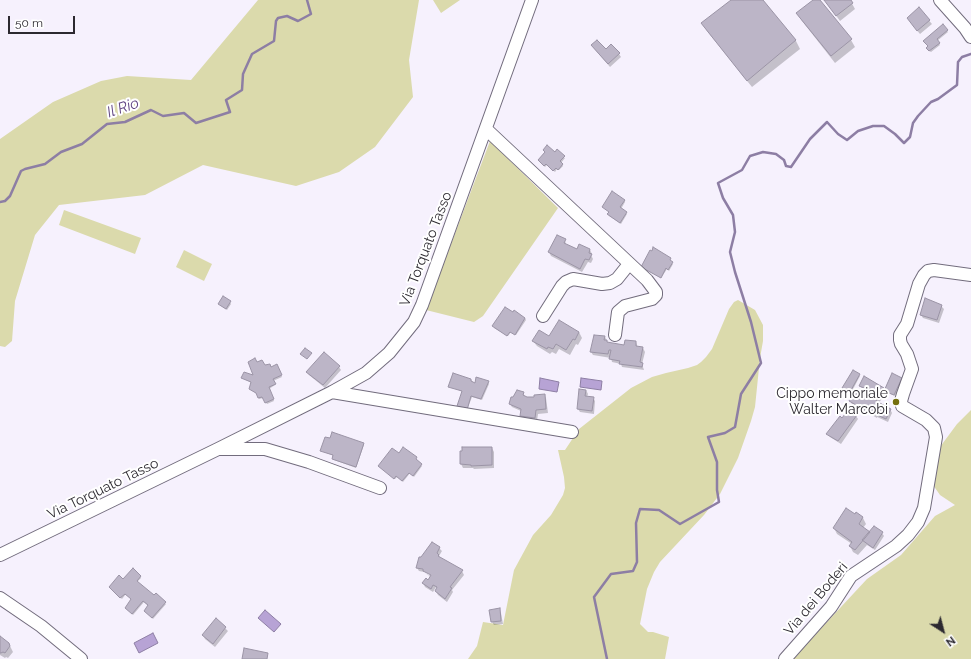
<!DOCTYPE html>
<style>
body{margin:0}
#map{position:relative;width:971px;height:659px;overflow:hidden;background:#f6f1fd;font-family:Raleway,sans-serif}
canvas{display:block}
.north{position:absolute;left:923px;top:611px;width:40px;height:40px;-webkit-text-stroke:3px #fff;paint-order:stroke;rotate:144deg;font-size:11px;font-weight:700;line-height:16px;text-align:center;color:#2c2930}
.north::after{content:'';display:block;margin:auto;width:14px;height:18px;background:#2c2930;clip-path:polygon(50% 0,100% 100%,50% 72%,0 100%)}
.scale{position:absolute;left:8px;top:16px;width:67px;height:18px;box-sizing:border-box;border:2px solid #2c2930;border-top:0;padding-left:5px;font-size:12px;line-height:14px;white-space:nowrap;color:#2c2930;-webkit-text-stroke:3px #fff;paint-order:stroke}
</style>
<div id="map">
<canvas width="971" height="659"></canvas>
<div class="north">N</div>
<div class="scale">50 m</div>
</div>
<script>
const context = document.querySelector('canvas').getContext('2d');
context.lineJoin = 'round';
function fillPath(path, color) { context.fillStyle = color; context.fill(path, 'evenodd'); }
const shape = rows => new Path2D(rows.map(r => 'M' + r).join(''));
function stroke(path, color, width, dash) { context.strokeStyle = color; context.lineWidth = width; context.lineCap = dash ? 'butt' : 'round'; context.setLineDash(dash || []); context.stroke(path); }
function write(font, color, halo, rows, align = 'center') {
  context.font = font + ' Raleway,sans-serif'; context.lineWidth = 4; context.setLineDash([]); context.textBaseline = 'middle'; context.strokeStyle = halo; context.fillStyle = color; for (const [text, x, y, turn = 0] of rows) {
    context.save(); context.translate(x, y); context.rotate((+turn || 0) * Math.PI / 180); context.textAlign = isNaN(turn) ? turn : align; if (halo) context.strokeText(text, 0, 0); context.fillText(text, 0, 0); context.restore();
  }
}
fillPath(shape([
 [258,0,419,0,409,60,413,97,375,147,339,172,296,186,203,165,145,195,59,205,35,235,15,301,12,341,5,347,0,346,0,139,53,102,101,81,127,76,191,80],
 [433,0,460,0,441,13],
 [490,141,558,208,483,316,474,322,426,310],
 [64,210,141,238,135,254,59,225],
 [184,250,212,264,204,281,176,267],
 [738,300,755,310,763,325,763,341,760,358,755,407,751,421,738,458,720,494,704,515,660,562,654,572,647,589,640,624,648,632,653,632,669,637,665,659,468,659,477,646,483,622,503,625,514,570,533,535,551,515,563,495,565,488,564,477,558,450,565,450,579,429,631,388,652,377,666,373,688,368,697,365,701,362,706,357,712,349,729,309,734,302],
 [971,410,971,659,788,659,814,636,867,579,901,555,935,516,955,505,940,495,933,485,940,447,957,424]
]), '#dbdaac');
const water = shape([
 [540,378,559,382,557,392,539,389,540,378],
 [581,378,602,381,601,390,580,387,581,378],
 [265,610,281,624,274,632,258,618,265,610],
 [153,633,158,643,139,653,134,643,153,633]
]);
fillPath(water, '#b7a3d5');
stroke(water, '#8d7ea4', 1);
fillPath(shape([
 [732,0,762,0,796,41,800,49,752,87,707,31,702,24],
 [814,0,819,0,851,40,855,47,835,63,802,21,797,14],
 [825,0,850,0,855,9,840,21],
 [919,9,932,24,920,34,910,22],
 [943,26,948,32,937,41,940,45,931,52,928,50,929,47],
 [592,46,619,54,621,57,610,67],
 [555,153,565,158,561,163,563,166,559,170,557,169,555,172,547,165,545,167,540,162],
 [624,200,625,202,621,209,627,214,621,224,609,216,608,214,609,212,603,207],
 [565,240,566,245,577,250,590,250,592,254,591,255,593,259,591,263,588,262,582,272,551,256,549,252],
 [670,258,670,262,673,264,669,271,667,269,661,278,643,268],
 [230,302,231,304,227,310,220,305],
 [941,306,944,309,939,323,923,318,921,315],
 [525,318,526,320,516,335,511,332,508,336,494,328],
 [579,332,582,338,578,345,576,344,570,355,559,349,556,354,552,352,550,354,537,346,533,341],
 [605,337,608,343,624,346,636,342,638,348,643,348,645,352,642,364,644,370,622,367,621,364,612,362,611,358,593,355,591,352],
 [257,363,271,368,276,366,282,377,273,381,275,385,269,389,274,401,267,404,263,398,259,399,257,394,251,390,250,389,252,383,242,378,254,377],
 [339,367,341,370,325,388,309,375,307,372],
 [853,371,860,376,851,393,843,388],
 [901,378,902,380,895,396,886,392,879,403,890,409,892,413,888,422,877,417,877,418,852,404,850,401,861,397,864,390,860,386,884,388,885,391],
 [471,380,475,384,488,382,489,384,482,400,472,397,467,410,458,406,463,392,449,386],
 [586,390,588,394,587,397,593,398,595,401,594,414,580,412,578,409],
 [523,393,525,397,535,398,544,395,546,398,548,413,538,414,537,421,523,420,521,416,521,411,512,407,510,404],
 [856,416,858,419,841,444,830,437,828,434],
 [363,444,364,445,356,468,334,460,334,456,321,451],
 [492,448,494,452,494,468,474,469,473,468,463,468,461,464,461,452],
 [399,454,416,458,416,460,422,466,414,477,410,473,403,482,397,477,395,479,379,466],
 [856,514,863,518,866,524,863,528,870,533,882,533,884,536,875,550,867,545,858,555,853,552,850,546,852,544,837,534,834,528,855,516],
 [439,548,442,551,439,556,440,558,462,571,464,575,452,590,453,592,447,602,438,595,436,591,438,589,436,587,433,592,425,587,423,583,428,581,431,577,425,573,435,578,436,576,424,571,424,572,419,571,417,568],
 [140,576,141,578,137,582,154,597,166,604,153,619,145,611,148,606,144,602,133,615,126,608,132,600,126,594,122,599,111,589,123,580],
 [499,610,501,613,503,624,494,625,492,622],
 [216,619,228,631,215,647,205,639,203,635],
 [0,637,9,644,13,652,8,658,6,657,5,658,0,655]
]), '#0003');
stroke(shape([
 [0,202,5,201,10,196,21,171,25,169,45,164,61,152,82,144,107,124,125,122,151,110,163,116,184,113,196,123,230,112,226,100,242,90,243,74,252,54,274,41,276,21,278,18,287,16,298,21,311,14,307,0],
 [607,659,594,597,611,574,633,571,637,562,636,523,640,509,659,510,680,524,719,502,717,490,717,462,708,437,725,433,735,427,741,394,761,363,751,322,735,272,730,252,735,232,733,215,723,198,718,183,742,170,750,156,763,152,776,154,784,160,786,166,791,167,810,139,827,122,838,134,847,140,858,131,873,126,884,126,895,134,904,143,910,137,913,123,918,116,931,102,938,99,957,85,958,62,962,57,971,54]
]), '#8d7ea4', 2.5);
const building = shape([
 [731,0,763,0,796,40,747,81,701,23,731,0],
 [813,0,820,0,852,39,831,56,796,13,813,0],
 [824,0,851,0,853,3,836,16,824,0],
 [919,7,930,20,917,31,907,18,919,7],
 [943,24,948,30,937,39,940,43,929,51,926,48,928,46,923,41,943,24],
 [597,40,606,49,611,44,620,53,608,64,591,45,597,40],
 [547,145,555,152,557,149,565,156,560,161,563,164,558,170,556,168,553,171,546,164,544,166,538,160,545,152,543,150,547,145],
 [612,191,625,200,620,207,627,212,620,223,607,214,609,212,602,207,612,191],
 [557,235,566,239,564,243,577,249,579,244,590,249,589,253,592,254,589,260,585,259,580,269,548,252,557,235],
 [653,247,671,258,670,260,673,262,668,270,666,268,661,278,641,267,650,250,652,251,653,247],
 [223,296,231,301,226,309,218,304,223,296],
 [925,298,942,305,937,320,920,315,925,298],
 [505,307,513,312,514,310,525,318,515,335,510,332,507,336,492,326,505,307],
 [559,320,579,332,575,340,573,339,566,350,556,344,553,349,548,347,547,349,532,341,539,330,549,336,559,320],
 [594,335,605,336,604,340,607,340,607,342,624,345,625,340,636,341,636,346,643,347,640,362,643,363,642,367,619,364,620,361,609,359,611,350,609,350,608,354,590,352,594,335],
 [305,348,312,353,307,359,300,354,305,348],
 [324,352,340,366,323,385,306,372,324,352],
 [255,358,257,362,262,360,265,365,270,364,271,367,277,364,282,375,273,379,276,384,269,387,274,399,265,403,262,397,258,398,256,393,249,389,251,382,241,378,244,372,253,375,248,362,255,358],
 [853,370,860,374,850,392,842,388,853,370],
 [453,373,471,379,471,381,475,383,476,377,489,381,481,399,471,396,467,410,457,406,462,391,448,387,453,373],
 [892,373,902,378,894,395,884,391,892,373],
 [864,376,884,388,876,401,891,409,886,419,875,414,874,415,849,401,854,392,860,396,864,388,859,386,864,376],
 [579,389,586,390,585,396,594,397,592,411,577,409,579,389],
 [517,390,524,392,523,395,527,397,534,397,534,395,545,394,546,409,536,410,535,418,520,416,521,409,509,404,511,397,513,397,517,390],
 [848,410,857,415,838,441,826,434,840,416,842,418,848,410],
 [332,432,364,443,356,467,332,459,333,455,320,451,325,437,330,438,332,432],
 [403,447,417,457,416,459,422,464,413,476,409,473,402,481,396,476,394,479,378,466,392,448,399,453,403,447],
 [462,447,492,447,492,465,471,466,471,465,460,464,460,451,462,451,462,447],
 [846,508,855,514,856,512,863,517,859,524,870,532,855,550,849,546,852,542,833,528,846,508],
 [874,526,883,532,873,548,862,540,874,526],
 [432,542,440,547,437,553,439,555,438,556,463,570,450,587,452,588,445,599,435,591,437,587,433,585,431,589,422,583,426,578,428,580,431,575,423,571,423,569,416,568,419,557,421,557,432,542],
 [133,568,141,576,137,581,154,595,156,593,166,602,152,618,144,611,148,605,143,601,132,614,125,608,131,599,125,594,120,598,109,587,119,575,123,579,133,568],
 [500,608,501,621,491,622,489,610,500,608],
 [216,618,226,627,213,644,202,635,216,618],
 [0,636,9,643,10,646,5,653,3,652,1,653,0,653,0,636],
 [244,648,268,653,267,659,242,659,244,648]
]);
fillPath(building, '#bcb5c7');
stroke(building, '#9b94a6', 1);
const minor = shape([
 [940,0,965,28,971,37],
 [486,129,647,280,656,292,656,295,652,299,625,306,618,312,615,335],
 [543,316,562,286,566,282,573,279,602,284,610,283,617,279,629,264],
 [332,392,572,432],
 [221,449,265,449,309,462,380,488],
 [0,555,218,449,332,392,366,373,389,353,414,322,422,305,532,0],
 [0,598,41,626,81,659],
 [785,659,831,607,851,576,896,546,908,535,918,522,924,508,936,437,934,428,926,420,902,406,901,401,903,394,912,369,907,354,901,344,900,340,900,335,907,324,919,284,924,275,928,271,934,270,971,275]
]);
stroke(minor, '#726c7d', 14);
stroke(minor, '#fff', 12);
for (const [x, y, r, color] of [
 [896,402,4,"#746e0d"]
]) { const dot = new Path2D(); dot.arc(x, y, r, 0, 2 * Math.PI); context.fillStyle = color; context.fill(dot); stroke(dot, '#fff', 1.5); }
write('14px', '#2c2930', '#fff', [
 ["Via Torquato Tasso",426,249,-69],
 ["Via Torquato Tasso",103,489,-26],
 ["Via dei Boderi",816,599,-50]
]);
write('14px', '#2c2930', '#fff', [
 ["Cippo memoriale",888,394],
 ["Walter Marcobi",888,410]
], 'right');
write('italic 15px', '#614584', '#fff', [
 ["Il Rio",123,108,-19]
]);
</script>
